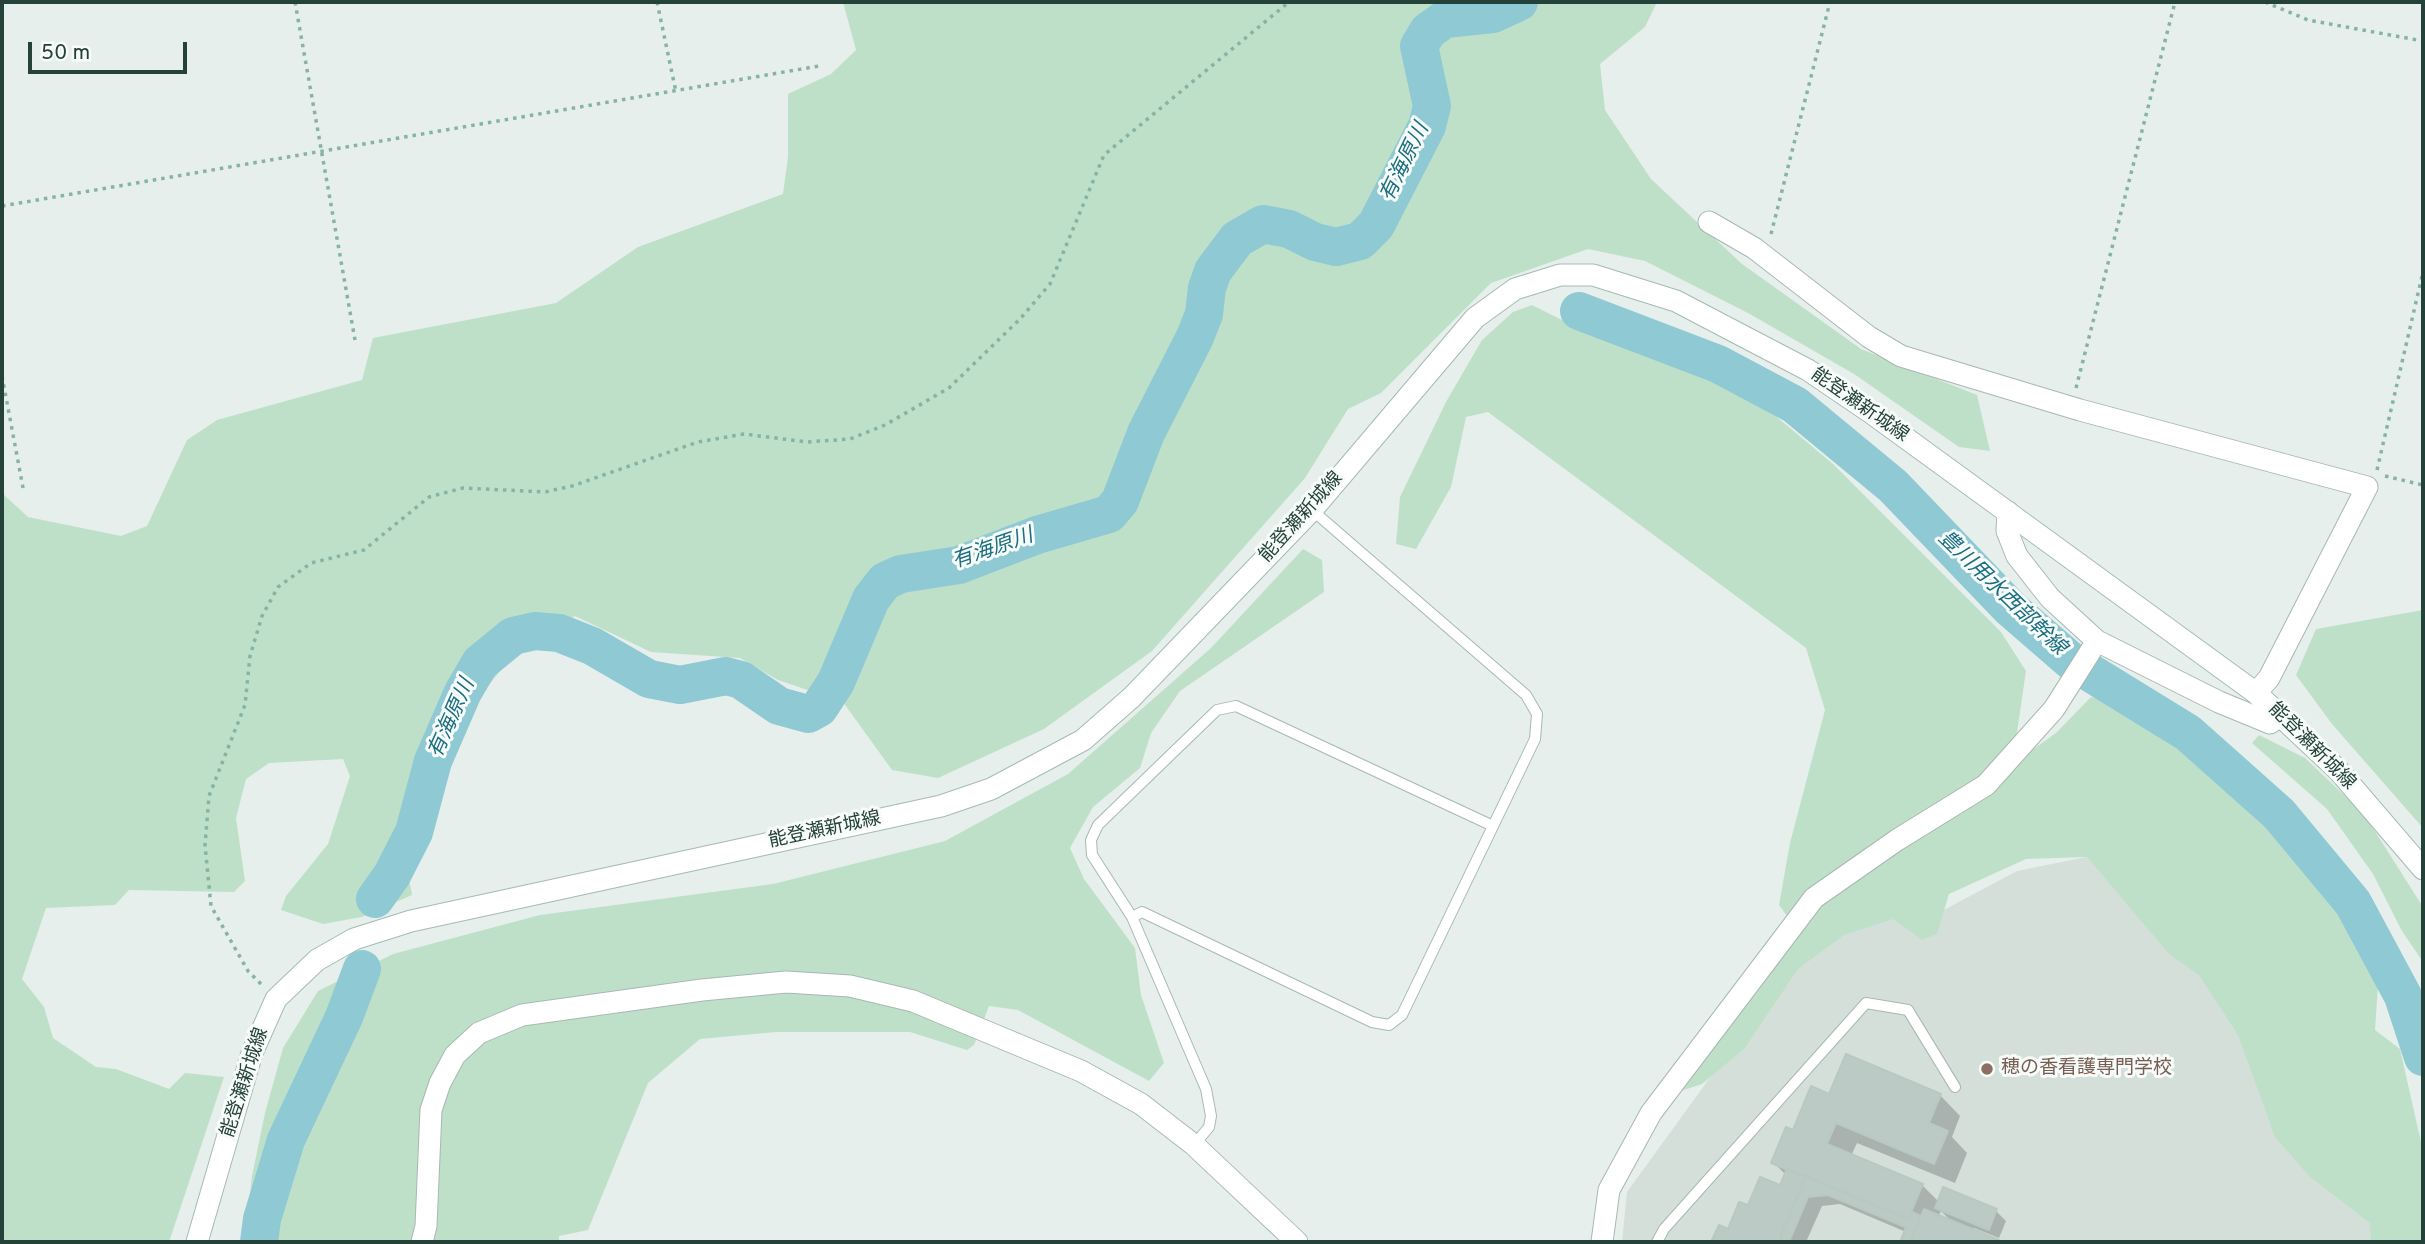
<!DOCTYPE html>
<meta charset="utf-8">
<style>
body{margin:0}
#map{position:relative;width:2425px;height:1244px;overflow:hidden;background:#e6efeb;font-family:Overpass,sans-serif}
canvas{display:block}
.frame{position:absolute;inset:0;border:4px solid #24423a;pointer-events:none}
.scale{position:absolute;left:28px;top:42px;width:159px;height:32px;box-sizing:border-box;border:4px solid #24423a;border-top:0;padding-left:9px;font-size:21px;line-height:24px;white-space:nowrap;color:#24423a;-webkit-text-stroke:5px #f7fbf9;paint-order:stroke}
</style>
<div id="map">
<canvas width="2425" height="1244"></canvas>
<div class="frame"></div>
<div class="scale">50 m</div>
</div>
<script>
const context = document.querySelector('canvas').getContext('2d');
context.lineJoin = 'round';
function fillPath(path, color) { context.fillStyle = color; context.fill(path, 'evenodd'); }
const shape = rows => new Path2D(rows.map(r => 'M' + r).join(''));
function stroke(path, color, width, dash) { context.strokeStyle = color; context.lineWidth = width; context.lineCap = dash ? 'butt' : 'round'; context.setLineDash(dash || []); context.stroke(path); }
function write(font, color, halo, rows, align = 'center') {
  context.font = font + ' Overpass,"Noto Sans JP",sans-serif'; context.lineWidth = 6; context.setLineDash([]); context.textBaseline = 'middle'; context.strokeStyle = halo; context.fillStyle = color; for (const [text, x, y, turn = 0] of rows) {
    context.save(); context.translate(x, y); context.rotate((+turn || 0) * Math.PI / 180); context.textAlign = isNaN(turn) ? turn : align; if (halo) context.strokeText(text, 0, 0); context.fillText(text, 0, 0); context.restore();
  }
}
fillPath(shape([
 [2096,855,2212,978,2376,1219,2380,1242,1622,1242,1627,1192,1804,948,1878,914,1925,920,2017,871]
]), '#d4dfda');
fillPath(shape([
 [843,2,1657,2,1645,27,1600,64,1605,110,1651,179,1742,264,1861,349,1977,395,1990,451,1959,447,1854,374,1748,313,1645,261,1588,249,1491,283,1381,393,1348,409,1305,478,1152,651,1044,729,938,778,892,770,843,702,778,680,740,658,651,652,575,616,517,650,460,721,424,792,404,850,412,895,362,917,323,924,281,910,286,896,328,844,350,776,343,759,269,763,246,779,236,818,245,881,234,892,129,890,115,905,46,908,22,979,44,1007,53,1038,96,1067,116,1069,169,1089,185,1073,224,1077,169,1242,2,1242,2,493,28,517,121,536,147,526,187,440,217,420,362,380,373,338,556,303,638,247,783,194,788,157,788,94,831,74,856,50],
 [1532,305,1582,330,1748,393,1833,464,2001,632,2026,671,2016,739,2035,748,2056,733,2091,697,2119,703,2221,777,2296,855,2356,934,2378,985,2375,1030,2400,1049,2423,1151,2423,1242,2371,1242,2370,1223,2309,1176,2275,1137,2238,1035,2199,975,2170,955,2087,857,2026,859,1949,894,1937,934,1922,940,1893,919,1844,935,1798,969,1744,1049,1702,1084,1678,1092,1797,930,1779,905,1790,843,1825,710,1806,648,1488,412,1466,417,1451,487,1416,549,1396,544,1400,497,1446,402,1482,340,1513,312],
 [1303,549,1322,560,1324,592,1180,691,1151,733,1140,768,1093,807,1070,848,1084,879,1135,948,1141,995,1164,1063,1149,1081,1018,1010,989,1006,974,1045,967,1050,910,1032,776,1032,700,1039,648,1083,588,1230,559,1236,559,1242,245,1242,252,1176,265,1113,283,1048,318,991,393,954,540,915,773,884,945,841,1068,774,1211,648],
 [2423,610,2423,828,2332,724,2296,675,2316,629],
 [2259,735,2305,758,2364,814,2423,907,2423,962,2402,931,2373,874,2327,809,2252,743]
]), '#bfe0c8');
fillPath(shape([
 [1940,1095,1960,1116,1952,1137,1967,1153,1955,1183,1857,1143,1851,1156,1922,1185,1939,1202,1996,1211,2006,1221,1999,1238,1974,1228,1973,1231,1998,1242,1902,1242,1906,1232,1840,1204,1822,1206,1806,1242,1713,1242,1720,1227,1729,1231,1749,1208,1781,1187,1786,1175,1773,1162,1794,1132,1830,1096],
 [1941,1211,1953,1223,1938,1217]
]), '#0003');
stroke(shape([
 [1579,311,1718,364,1795,405,1893,486,2011,609,2071,661,2188,733,2279,814,2353,903,2403,996,2423,1057],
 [375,899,392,875,414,832,433,761,463,692,480,663,513,636,535,631,559,633,592,646,649,679,680,685,726,676,741,680,779,706,808,714,819,708,836,682,871,599,885,581,901,574,959,565,1037,535,1109,514,1120,501,1146,433,1195,337,1204,314,1207,288,1213,271,1237,239,1263,224,1289,229,1315,242,1336,247,1360,241,1376,225,1427,126,1432,106,1419,46,1428,31,1445,19,1493,14,1519,2],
 [259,1242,262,1219,286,1140,344,1017,362,969]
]), '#8ec9d4', 38);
const building = shape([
 [1846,1054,1941,1094,1929,1123,1948,1131,1934,1164,1836,1123,1827,1144,1923,1184,1908,1219,1771,1163,1786,1127,1793,1130,1811,1086,1829,1094,1846,1054],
 [1787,1169,1806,1176,1781,1234,1782,1242,1711,1242,1719,1225,1728,1229,1739,1202,1748,1205,1760,1177,1780,1185,1787,1169],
 [1806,1176,1908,1219,1912,1212,1921,1216,1915,1231,1828,1195,1808,1197,1789,1242,1782,1242,1781,1234,1806,1176],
 [1943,1187,1997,1209,1989,1230,1935,1208,1943,1187],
 [1924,1209,1999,1240,1998,1242,1910,1242,1924,1209],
 [1906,1227,1915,1231,1910,1242,1900,1242,1906,1227]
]);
fillPath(building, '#bbcac4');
stroke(building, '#b8c9c2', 2);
const lane = shape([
 [1132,917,1142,912,1372,1022,1389,1025,1402,1015,1535,739,1537,714,1526,695,1312,510],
 [1194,1145,1209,1127,1211,1116,1206,1089,1132,917,1092,855,1091,840,1098,825,1217,710,1236,706,1493,826],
 [1657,1242,1664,1229,1866,1003,1908,1010,1955,1087]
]);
const street = shape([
 [1709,222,1754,248,1869,337,1901,356,2080,410,2367,487,2269,678,2256,693],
 [2008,512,2007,531,2017,556,2050,598,2097,641,2219,702,2270,723,2281,714],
 [422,1242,426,1226,431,1110,440,1083,455,1055,479,1033,522,1015,702,990,786,982,850,986,913,1001,1081,1071,1141,1104,1194,1145,1297,1242],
 [1602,1242,1609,1190,1651,1113,1814,898,1897,840,1986,785,2054,709,2097,641]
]);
const secondary = shape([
 [197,1242,252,1053,276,999,317,960,354,939,411,921,941,806,991,789,1083,740,1132,697,1312,510,1475,318,1515,289,1560,275,1593,275,1676,301,1808,370,1870,412,2256,693,2338,770,2423,869]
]);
stroke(lane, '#a8b8b2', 12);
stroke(street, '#a8b8b2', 23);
stroke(secondary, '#a4bbb3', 23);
stroke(shape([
 [295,2,355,340],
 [657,2,676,92],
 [2265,2,2308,20,2423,41],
 [2,206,819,66],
 [1771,234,1830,2],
 [2,376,24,493],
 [2076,388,2175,2],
 [2377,470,2423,272],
 [2385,476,2423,485],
 [261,984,248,971,211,906,205,845,209,796,245,705,250,656,262,616,278,587,311,563,364,550,429,497,463,488,545,492,572,486,698,442,744,434,807,442,850,439,885,425,949,388,1020,319,1050,284,1104,155,1289,2]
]), '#86b3a5', 3.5, [3.5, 5]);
stroke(lane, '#fff', 10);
stroke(street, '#fff', 21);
stroke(secondary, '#fff', 21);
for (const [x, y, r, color] of [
 [1987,1069,7,"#8d6e63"]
]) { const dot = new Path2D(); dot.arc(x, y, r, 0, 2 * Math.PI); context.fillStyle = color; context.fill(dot); stroke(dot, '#f7fbf9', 2.5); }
write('19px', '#24423a', '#f7fbf9', [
 ["能登瀬新城線",1859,406,35],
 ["能登瀬新城線",1302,518,-48],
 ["能登瀬新城線",2311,747,45],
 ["能登瀬新城線",825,831,-12],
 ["能登瀬新城線",246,1083,-72]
]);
write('19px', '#785e54', '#f7fbf9', [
 ["穂の香看護専門学校",2001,1069]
], 'left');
write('italic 21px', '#1c6f80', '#f7fbf9', [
 ["有海原川",1406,163,-64],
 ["有海原川",993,550,-19],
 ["豊川用水西部幹線",2001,594,44],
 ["有海原川",453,719,-66]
]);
</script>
